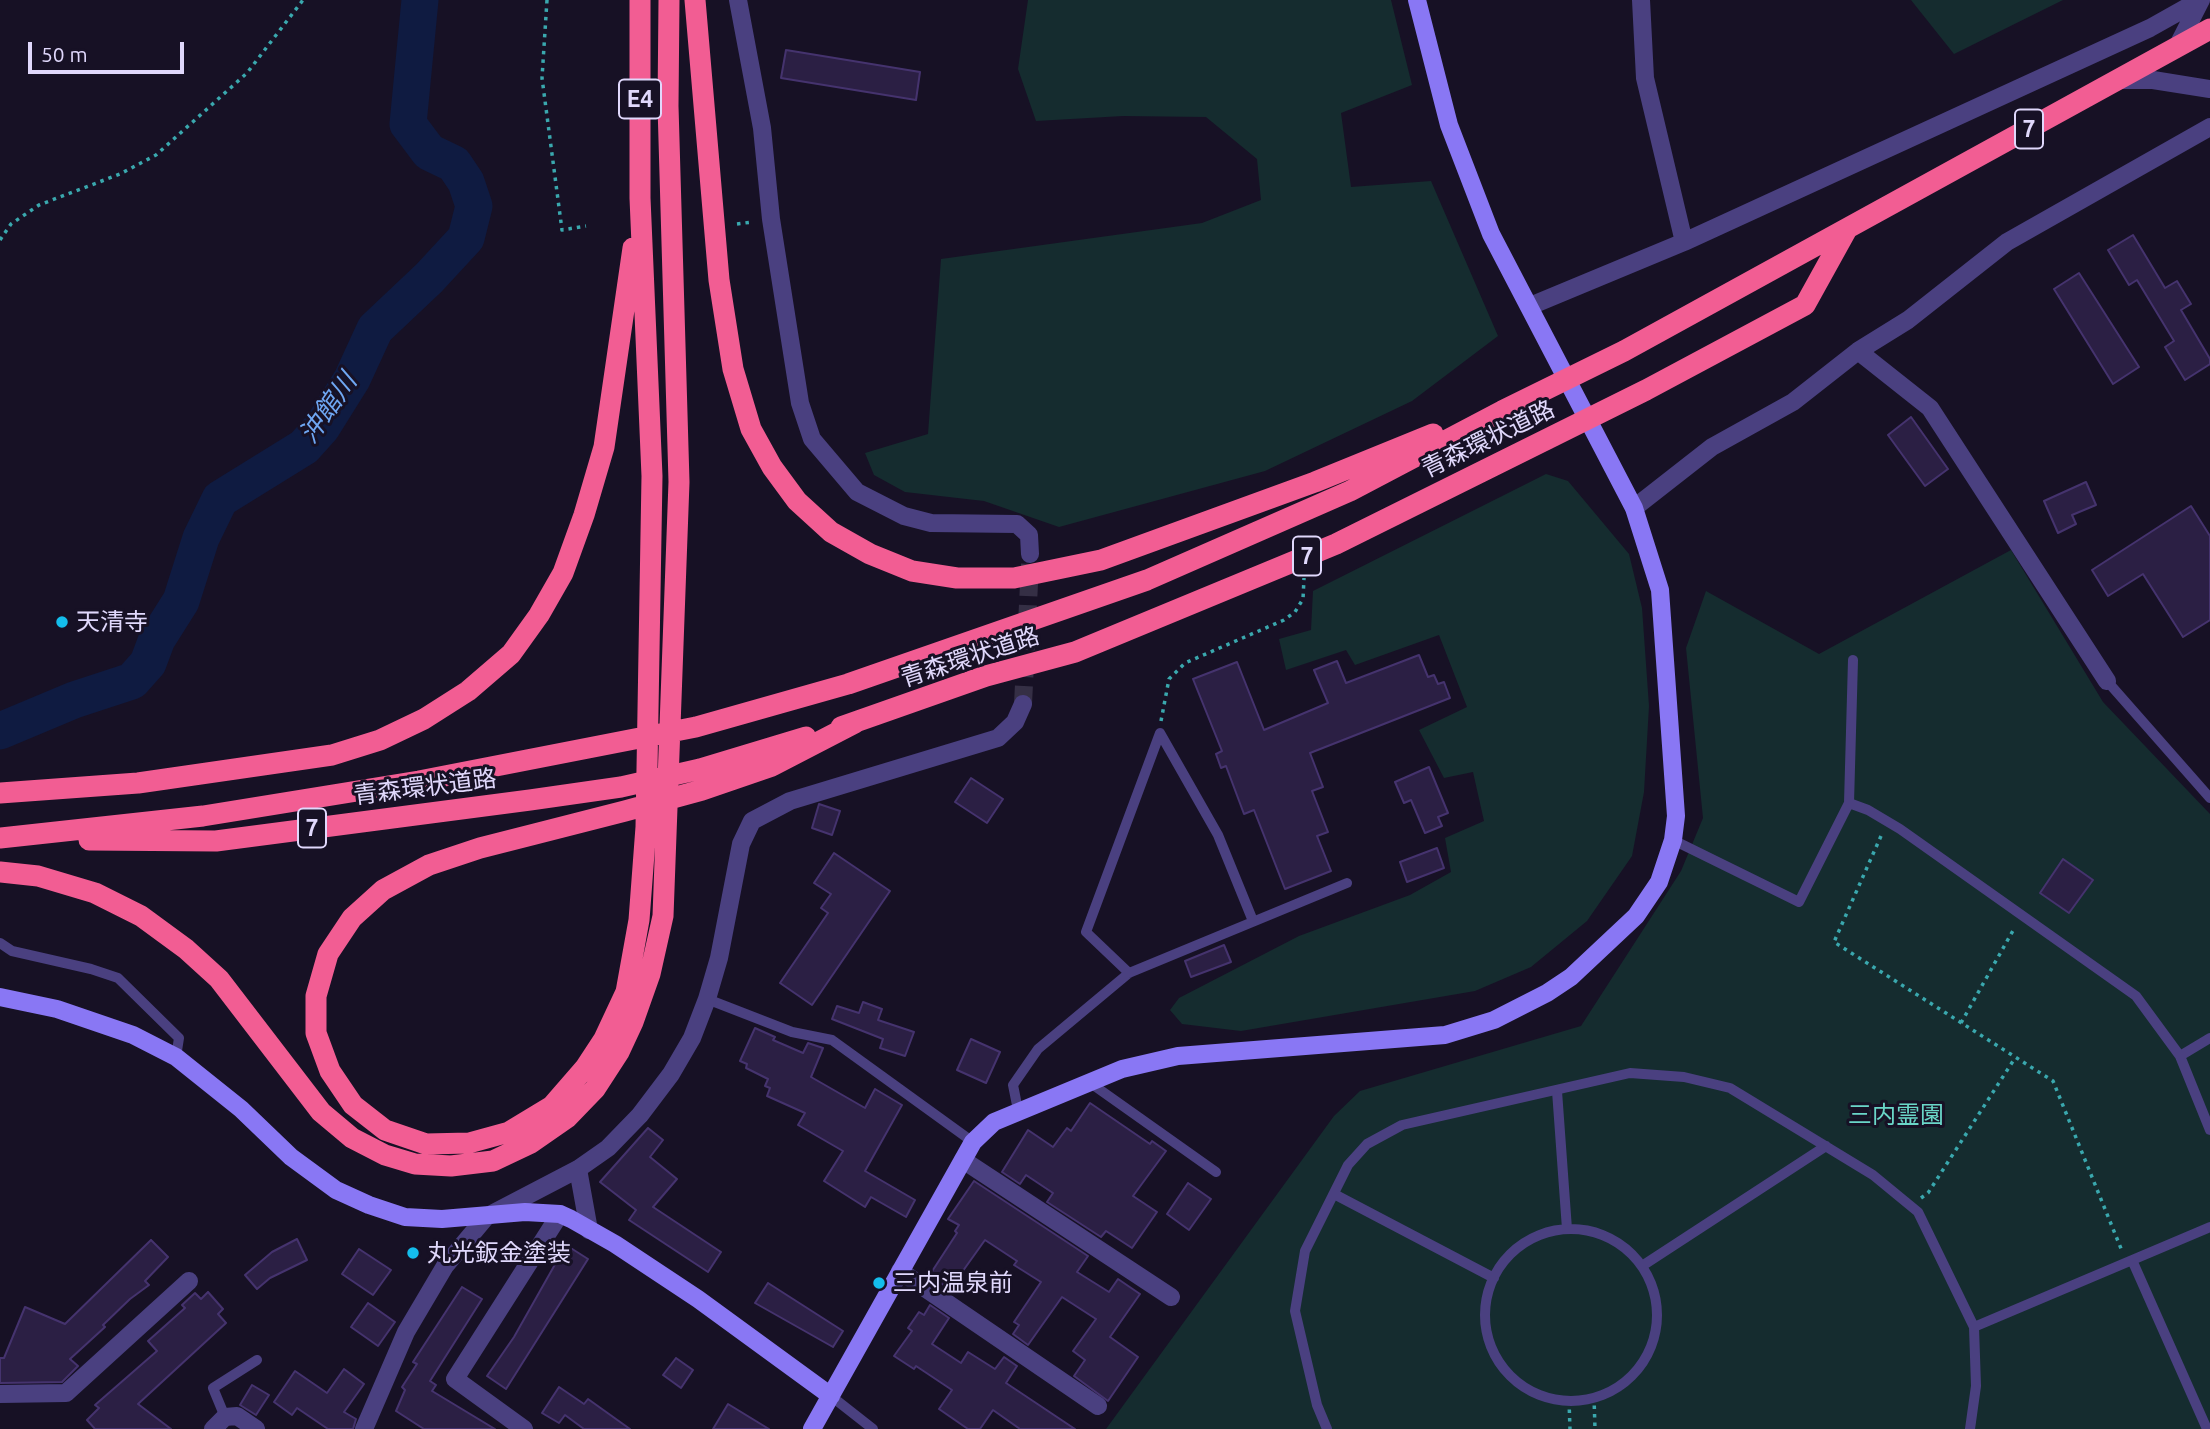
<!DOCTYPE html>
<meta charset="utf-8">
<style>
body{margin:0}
#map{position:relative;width:2210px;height:1429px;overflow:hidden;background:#171125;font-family:Ubuntu,sans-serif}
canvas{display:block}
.scale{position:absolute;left:28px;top:42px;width:156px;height:32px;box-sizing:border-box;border:4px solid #e0d8fc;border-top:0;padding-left:9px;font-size:21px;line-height:24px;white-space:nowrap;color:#e0d8fc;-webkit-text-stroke:5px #171125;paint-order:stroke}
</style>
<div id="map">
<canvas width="2210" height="1429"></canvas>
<div class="scale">50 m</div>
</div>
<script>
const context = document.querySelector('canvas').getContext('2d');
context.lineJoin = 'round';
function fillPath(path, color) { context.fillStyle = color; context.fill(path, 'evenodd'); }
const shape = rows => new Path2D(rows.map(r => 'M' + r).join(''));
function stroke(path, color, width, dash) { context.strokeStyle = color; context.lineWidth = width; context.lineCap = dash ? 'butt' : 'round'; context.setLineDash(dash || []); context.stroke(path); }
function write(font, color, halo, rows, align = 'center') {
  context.font = font + ' Ubuntu,"Noto Sans JP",sans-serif'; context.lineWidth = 6; context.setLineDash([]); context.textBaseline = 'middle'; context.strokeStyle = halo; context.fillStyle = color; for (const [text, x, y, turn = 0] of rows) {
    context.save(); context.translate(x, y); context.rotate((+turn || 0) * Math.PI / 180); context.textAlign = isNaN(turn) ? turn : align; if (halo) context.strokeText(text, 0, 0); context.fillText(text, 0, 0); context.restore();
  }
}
fillPath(shape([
 [1028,0,1391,0,1412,85,1341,113,1351,187,1431,181,1498,336,1412,401,1265,471,1059,527,984,501,905,492,874,475,865,453,928,434,941,259,1202,223,1261,200,1257,159,1206,117,1123,116,1036,121,1018,69],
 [1911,0,2063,0,1954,54],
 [1546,474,1568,481,1629,554,1642,608,1649,706,1644,792,1632,856,1587,921,1531,967,1475,991,1241,1031,1182,1024,1170,1010,1179,998,1299,936,1410,895,1451,872,1445,838,1484,821,1473,772,1444,778,1419,730,1467,707,1439,635,1355,665,1346,650,1286,670,1279,639,1311,630,1313,591],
 [2011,550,2103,702,2210,814,2210,1429,1106,1429,1334,1116,1360,1091,1581,1026,1681,871,1703,818,1686,648,1706,591,1819,654]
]), '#152c2f');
stroke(shape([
 [0,731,74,700,132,681,148,663,157,639,181,601,201,538,220,499,304,447,322,427,352,379,375,329,429,278,466,238,474,206,466,182,454,164,429,152,408,124,420,0]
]), '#0f1b41', 37);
const building = shape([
 [786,50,920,72,916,100,781,78,786,50],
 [2133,235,2165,288,2177,281,2191,304,2181,310,2210,359,2210,364,2185,380,2165,347,2174,341,2137,280,2129,285,2108,250,2133,235],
 [2079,273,2139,367,2113,384,2054,289,2079,273],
 [1911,417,1948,469,1925,486,1888,435,1911,417],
 [2086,482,2096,505,2072,515,2076,524,2058,533,2044,501,2086,482],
 [2191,506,2210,536,2210,620,2183,637,2143,574,2108,596,2092,570,2191,506],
 [1419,655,1428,677,1434,675,1438,684,1444,682,1450,698,1310,753,1323,787,1312,791,1328,832,1317,836,1331,871,1285,889,1254,810,1244,814,1226,766,1221,768,1216,754,1222,751,1193,679,1237,662,1264,730,1328,703,1314,670,1337,661,1346,683,1419,655],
 [1429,767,1448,813,1438,817,1442,826,1425,833,1411,800,1404,803,1395,782,1429,767],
 [971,778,1003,799,987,823,955,802,971,778],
 [819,804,840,811,832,835,812,828,819,804],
 [1437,848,1444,868,1407,882,1400,862,1437,848],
 [834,853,890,891,812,1005,780,983,828,913,821,908,831,894,814,883,834,853],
 [2063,859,2093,880,2069,913,2040,893,2063,859],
 [1224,945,1231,962,1191,977,1185,961,1224,945],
 [863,1002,882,1009,878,1020,914,1032,905,1056,880,1048,883,1039,832,1019,837,1006,859,1013,863,1002],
 [755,1028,775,1037,773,1040,803,1053,808,1043,823,1048,811,1077,865,1108,875,1089,902,1105,865,1171,915,1200,906,1217,871,1197,865,1207,824,1181,843,1151,798,1125,805,1113,767,1096,770,1088,765,1086,768,1079,746,1068,747,1064,740,1061,755,1028],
 [971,1039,1000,1052,986,1083,957,1070,971,1039],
 [1090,1103,1150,1144,1152,1141,1166,1151,1133,1196,1157,1212,1132,1248,1106,1231,1101,1237,1047,1202,1053,1193,1026,1175,1020,1184,1002,1172,1028,1130,1053,1147,1067,1128,1071,1131,1090,1103],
 [648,1128,663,1140,650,1157,677,1179,653,1207,721,1252,708,1272,629,1220,636,1210,600,1182,648,1128],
 [974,1181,1088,1256,1077,1272,1109,1292,1118,1279,1140,1294,1110,1337,1138,1357,1108,1401,1074,1376,1085,1360,1073,1351,1096,1319,1062,1297,1028,1345,1013,1334,1019,1325,1014,1322,1041,1282,1014,1265,1017,1261,985,1240,950,1289,929,1276,957,1233,955,1231,959,1225,948,1219,974,1181],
 [1188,1183,1211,1199,1189,1230,1167,1214,1188,1183],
 [297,1239,307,1260,270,1278,257,1289,245,1275,272,1252,297,1239],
 [151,1240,168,1257,145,1281,149,1285,130,1299,103,1325,105,1327,70,1359,78,1366,62,1382,0,1383,0,1358,4,1358,25,1307,65,1324,151,1240],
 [566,1245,588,1259,506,1389,487,1376,514,1337,566,1245],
 [359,1249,391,1270,373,1295,342,1274,359,1249],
 [768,1283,843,1331,833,1347,755,1303,768,1283],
 [462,1287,482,1299,430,1381,436,1385,432,1391,495,1429,424,1429,396,1411,405,1390,402,1387,417,1364,413,1362,462,1287],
 [208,1292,223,1309,218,1314,226,1323,138,1404,171,1429,95,1429,87,1420,99,1408,95,1405,157,1351,148,1341,185,1308,182,1305,195,1293,201,1299,208,1292],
 [368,1303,395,1322,378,1346,351,1327,368,1303],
 [930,1305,949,1318,932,1344,961,1363,968,1352,995,1369,1004,1357,1017,1366,1006,1383,1075,1429,1020,1429,993,1410,980,1429,968,1429,939,1409,952,1390,916,1366,914,1369,894,1356,912,1331,908,1328,919,1312,924,1315,930,1305],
 [676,1358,693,1370,681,1388,663,1375,676,1358],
 [344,1369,364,1384,344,1412,356,1419,353,1429,328,1429,297,1408,292,1415,274,1402,295,1371,327,1393,344,1369],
 [252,1385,269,1395,256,1415,240,1405,252,1385],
 [559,1387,584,1404,588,1399,630,1429,584,1429,565,1415,559,1423,542,1413,559,1387],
 [728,1404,769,1429,713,1429,728,1404]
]);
fillPath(building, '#2b1f44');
stroke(building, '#45336e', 2);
stroke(shape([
 [1023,704,1030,564]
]), '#352f45', 18, [18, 9]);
stroke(shape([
 [547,0,542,78,562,230,586,226],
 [737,224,752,222],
 [0,240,11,224,39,205,120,174,156,155,247,73,303,0],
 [1161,721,1169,679,1185,663,1284,620,1295,612,1303,599,1304,578],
 [1881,836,1834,942,2053,1081,2122,1251],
 [1961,1023,2015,927],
 [1921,1198,1928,1193,2015,1058],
 [1594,1397,1595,1429],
 [1569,1401,1570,1429]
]), '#3aa8ae', 3.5, [3.5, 5]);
stroke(shape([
 [2107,681,2210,798],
 [1849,803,1853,660],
 [1673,840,1799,902,1849,803,1868,810,1900,829,2136,996,2180,1056,2210,1130],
 [0,943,12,951,91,969,118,978,179,1038,176,1057],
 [1129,973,1086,932,1160,733,1218,835,1253,921],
 [707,999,792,1032,832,1040,973,1142],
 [2180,1056,2210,1038],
 [1089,1082,1216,1172],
 [1557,1091,1567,1229],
 [1018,1110,1013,1085,1038,1049,1129,973,1347,883],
 [1334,1194,1494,1278],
 '1485 1315a86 86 0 1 1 172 0a86 86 0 1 1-172 0Z',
 [2132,1260,2207,1429],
 [1642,1266,1826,1146],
 [1974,1327,2210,1227],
 [831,1396,873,1429],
 [225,1417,213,1388,257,1360],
 [1327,1429,1317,1405,1295,1311,1305,1251,1348,1165,1367,1144,1402,1125,1630,1073,1684,1077,1730,1088,1873,1175,1918,1212,1974,1327,1976,1386,1970,1429]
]), '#4a4080', 10);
stroke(shape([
 [738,0,762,128,771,219,800,403,812,439,857,492,904,516,931,523,1017,524,1029,535,1030,554],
 [1641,0,1645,78,1684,242],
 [2177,47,2201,0],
 [2118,80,2153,80,2210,89],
 [1530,306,1684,242,2150,28,2200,0],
 [1858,351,1930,408,2107,681],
 [1634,508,1712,447,1793,402,1858,351,1908,320,2007,242,2210,127],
 [963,1160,1171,1297],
 [578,1169,589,1230],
 [900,1271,1098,1406],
 [0,1394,66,1393,189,1281],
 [213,1429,225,1417,237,1416,256,1429],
 [364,1429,406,1332,445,1266,486,1217,578,1169,608,1148,640,1115,671,1074,692,1038,707,999,719,958,741,844,752,821,790,801,998,738,1015,722,1023,704],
 [524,1429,455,1379,560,1214]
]), '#4a4080', 18);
stroke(shape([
 [0,997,57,1009,133,1035,176,1057,241,1109,291,1157,336,1190,369,1205,405,1217,442,1219,525,1212,560,1214,571,1219,615,1244,698,1299,831,1396],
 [812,1429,973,1142,994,1122,1122,1069,1178,1056,1445,1035,1494,1020,1547,993,1571,977,1636,916,1659,882,1673,840,1676,816,1660,590,1634,508,1491,234,1449,125,1417,0]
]), '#8977f4', 18);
stroke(shape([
 [640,0,640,198,652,476,646,827,639,920,626,992,604,1039,585,1068,552,1106,509,1132,469,1143,426,1144,385,1130,353,1105,330,1071,316,1033,316,996,328,954,352,918,383,890,429,865,480,848,535,834,625,811,702,790,772,766,855,723],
 [695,0,719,280,733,369,751,429,772,467,797,501,831,532,870,554,912,571,957,578,1014,578,1101,560,1315,482,1433,434],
 [841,727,986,676,1075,652,1336,544,1646,390,1805,305,1846,231],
 [0,793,138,783,332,755,380,740,424,719,468,691,511,654,539,615,563,573,584,515,604,447,633,248],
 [0,838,203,816,419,781,696,727,848,684,1147,580,1350,491,1502,411,1624,351,2210,29],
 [89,840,216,841,530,800,621,787,700,769,806,737],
 [0,872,38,876,95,893,141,916,186,949,219,979,321,1112,352,1138,385,1155,415,1164,451,1166,493,1161,531,1143,567,1118,595,1089,619,1052,633,1022,650,974,663,916,679,482,668,106,669,0]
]), '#f25d93', 21);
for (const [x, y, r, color] of [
 [62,622,7,"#14bdec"],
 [413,1253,7,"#14bdec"],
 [879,1283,7,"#14bdec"]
]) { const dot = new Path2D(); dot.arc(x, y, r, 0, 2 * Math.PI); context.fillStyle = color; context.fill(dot); stroke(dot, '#171125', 2.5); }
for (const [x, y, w] of [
 [640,99,42],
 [2029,129,28],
 [1307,556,28],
 [312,828,28]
]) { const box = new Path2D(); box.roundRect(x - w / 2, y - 19.5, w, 39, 5); context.fillStyle = '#171125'; context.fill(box); stroke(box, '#e0d8fc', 2); }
write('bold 23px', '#e0d8fc', null, [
 ["E4",640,99],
 ["7",2029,129],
 ["7",1307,556],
 ["7",312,828]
]);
write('24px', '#e0d8fc', '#171125', [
 ["青森環状道路",1488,439,-26],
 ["青森環状道路",970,657,-18],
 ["青森環状道路",425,787,-7]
]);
write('24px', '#e0d8fc', '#171125', [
 ["天清寺",76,622],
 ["丸光鈑金塗装",427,1253],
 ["三内温泉前",893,1283]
], 'left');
write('24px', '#6ad6c8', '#171125', [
 ["三内霊園",1896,1115]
]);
write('italic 26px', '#6fa7f3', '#171125', [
 ["沖館川",328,408,-55]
]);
</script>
